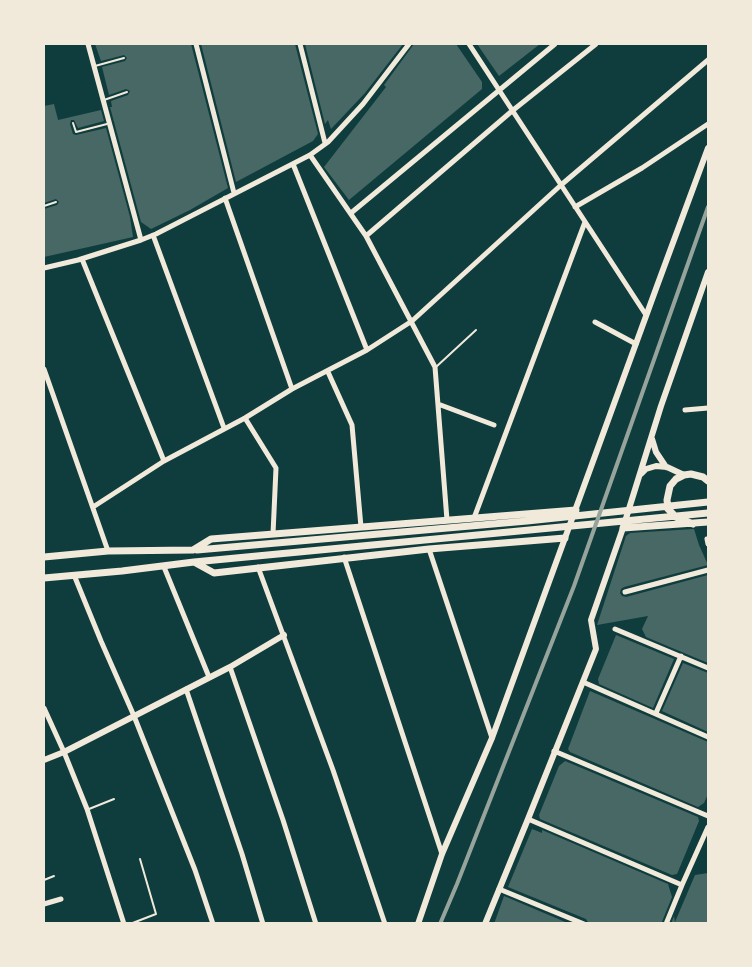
<!DOCTYPE html>
<style>
body{margin:0}
#map{position:relative;width:752px;height:967px;overflow:hidden;background:#0f3d3e;font-family:"Roboto Condensed",sans-serif}
canvas{display:block}
.frame{position:absolute;inset:0;border:45px solid #f1e9da;pointer-events:none}
</style>
<div id="map">
<canvas width="752" height="967"></canvas>
<div class="frame"></div>
</div>
<script>
const context = document.querySelector('canvas').getContext('2d');
context.lineJoin = 'round';
function fillPath(path, color) { context.fillStyle = color; context.fill(path, 'evenodd'); }
const shape = rows => new Path2D(rows.map(r => 'M' + r).join(''));
function stroke(path, color, width, dash) { context.strokeStyle = color; context.lineWidth = width; context.lineCap = dash ? 'butt' : 'round'; context.setLineDash(dash || []); context.stroke(path); }
fillPath(shape([
 [95,44,191,44,228,188,190,210,151,229,141,222,110,107,112,107,111,101,128,95,130,91,126,89,109,95,102,67,125,61,127,58,124,55,101,61],
 [201,44,295,44,318,134,313,141,236,182],
 [305,44,403,44,365,93,331,129,328,120,325,124],
 [414,44,456,44,482,82,482,89,349,200,324,167,386,87,384,85],
 [477,44,540,44,499,76],
 [54,104,58,120,101,110,104,121,78,128,74,120,71,120,70,124,73,134,76,135,106,128,130,217,133,237,44,257,44,209,57,205,59,202,56,199,44,203,44,106],
 [694,529,699,545,708,565,624,587,621,589,620,593,622,596,626,597,708,575,708,663,646,637,642,629,648,616,597,625,626,536,630,533],
 [616,635,674,659,653,708,599,684,598,679],
 [683,663,708,673,708,732,662,711],
 [590,691,708,742,708,794,704,803,698,807,570,752,568,749],
 [565,761,698,817,699,821,677,874,672,875,540,819,539,815,559,766],
 [532,829,542,833,542,830,668,884,672,897,661,924,589,924,586,919,508,887],
 [708,873,708,924,671,924,674,916,675,922,695,875],
 [504,896,570,924,494,924]
]), '#486865');
stroke(shape([
 [95,66,124,58],
 [104,100,127,92],
 [73,123,76,132,107,124],
 [44,206,56,202],
 [436,367,476,330],
 [89,809,114,799],
 [44,880,54,876],
 [130,924,156,914,140,859]
]), '#f1e9da', 2);
stroke(shape([
 [88,44,141,240],
 [196,44,234,193],
 [300,44,325,143],
 [469,44,646,315],
 [310,155,366,236,435,367,447,520],
 [293,164,367,350],
 [225,198,292,389],
 [575,207,642,168,708,124],
 [351,213,555,44],
 [153,235,224,428],
 [366,236,512,111,596,44],
 [82,259,164,461],
 [44,268,78,260,141,240,156,234,310,155,328,142,363,104,409,44],
 [595,322,636,344],
 [44,369,108,551],
 [328,372,352,425,361,527],
 [438,404,494,425],
 [685,410,708,408],
 [245,418,276,468,273,534],
 [93,507,164,461,245,418,292,389,367,350,412,321,561,185,708,60],
 [474,518,585,222],
 [707,539,708,544],
 [429,549,492,738],
 [344,557,442,854],
 [164,567,209,677],
 [258,567,333,770,385,924],
 [74,575,101,641,134,716,195,870,213,924],
 [625,592,708,570],
 [615,629,708,668],
 [230,667,283,820,316,924],
 [583,682,708,737],
 [186,689,242,854,263,924],
 [44,708,64,752,87,809,124,924],
 [656,713,681,656],
 [554,751,708,816],
 [528,819,682,885],
 [499,889,584,924],
 [44,904,61,899],
 [666,924,682,885,708,827]
]), '#f1e9da', 5);
stroke(shape([
 [652,439,656,452,666,467],
 [641,474,646,469,656,466,667,467,684,475],
 [44,760,64,752,230,667,284,635],
 [418,924,442,854,492,738,657,286,708,148],
 [485,924,528,819,596,649,591,620,623,528,661,406,708,272]
]), '#f1e9da', 6);
stroke(shape([
 [693,524,676,517,668,509,667,500,670,486,676,479,684,475,691,474,703,477,708,481],
 [623,528,708,522],
 [197,550,527,521,708,502],
 [44,557,108,551,193,550,211,539,576,510],
 [194,562,708,513],
 [44,578,122,571,194,562,214,573,429,549,565,538]
]), '#f1e9da', 7);
stroke(shape([
 [440,924,457,884,574,586,708,207]
]), '#97a49c', 4);
</script>
